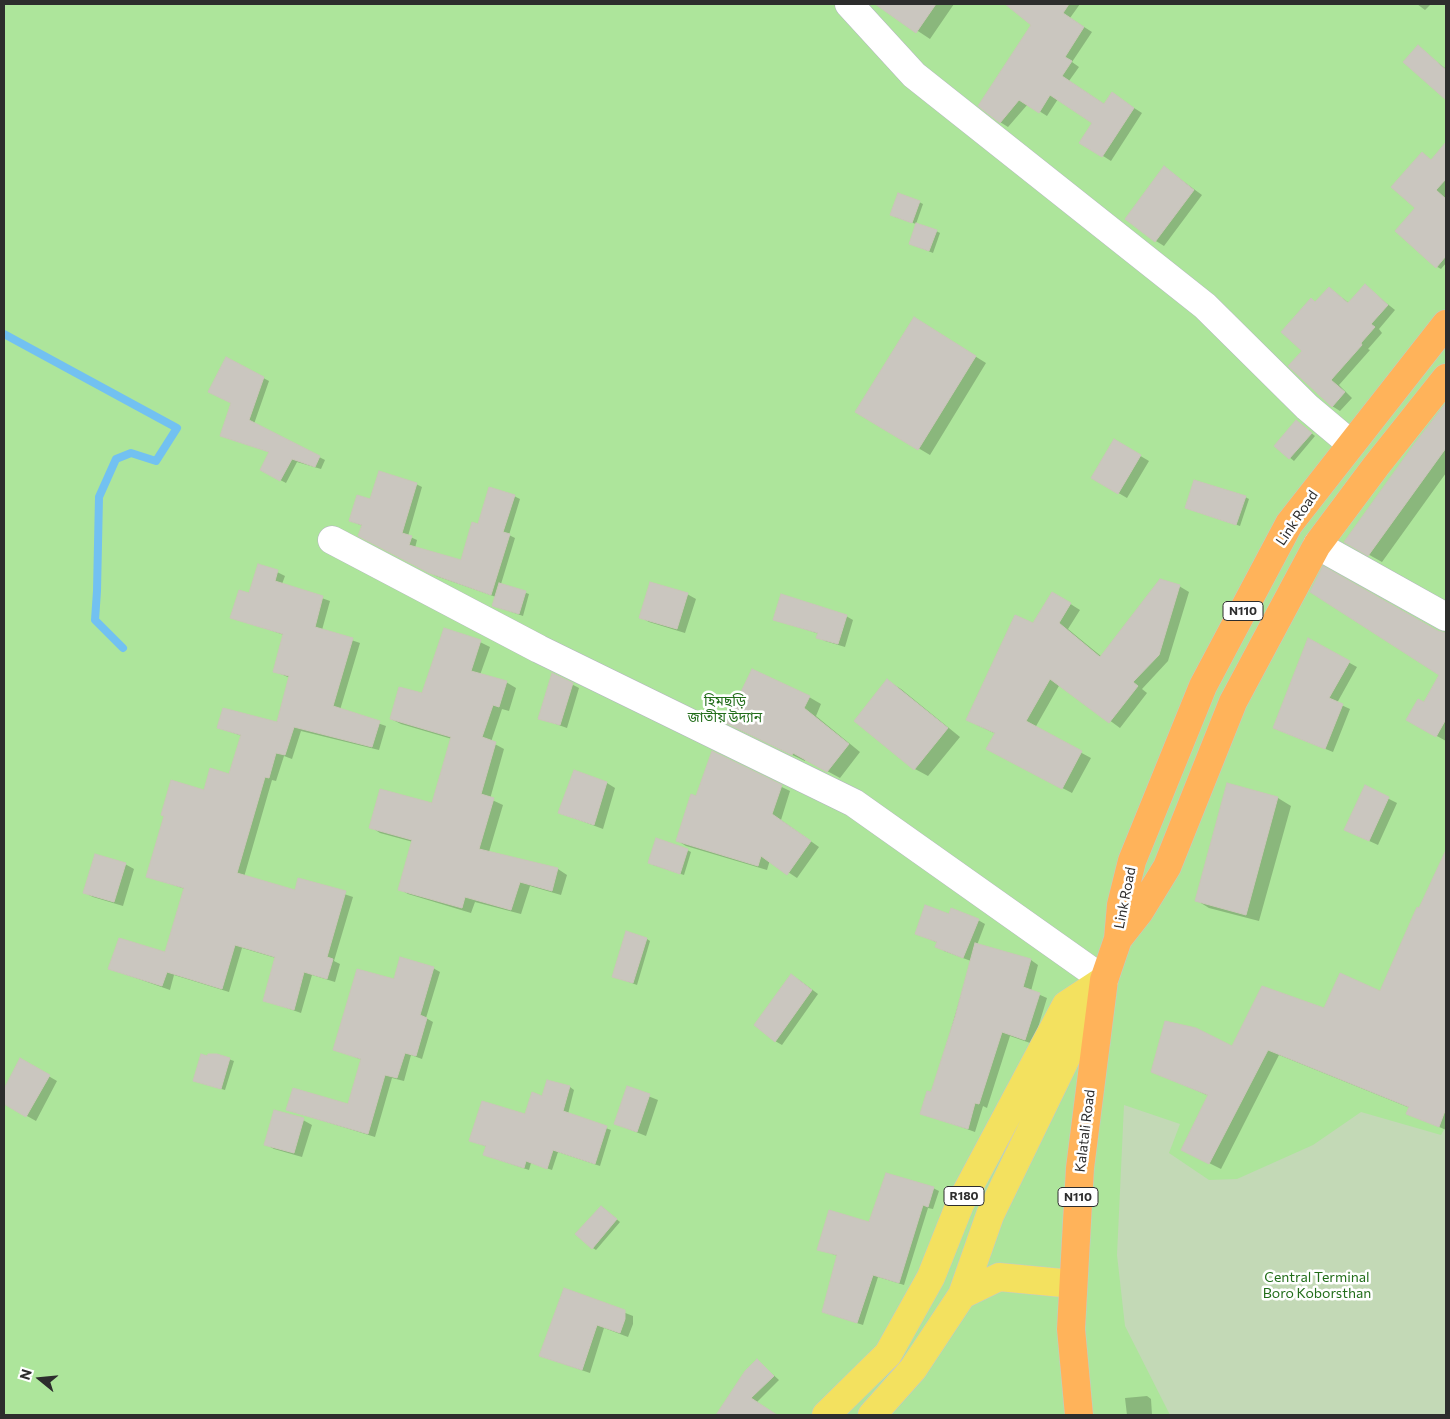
<!DOCTYPE html>
<meta charset="utf-8">
<style>
body{margin:0}
#map{position:relative;width:1450px;height:1419px;overflow:hidden;background:#eeeadf;font-family:Commissioner,sans-serif}
canvas{display:block}
.frame{position:absolute;inset:0;border:5px solid #2d2d2d;pointer-events:none}
.north{position:absolute;left:15px;top:1354px;width:50px;height:50px;-webkit-text-stroke:4px #fff;paint-order:stroke;rotate:287deg;font-size:14px;font-weight:700;line-height:20px;text-align:center;color:#2d2d2d}
.north::after{content:'';display:block;margin:auto;width:18px;height:22px;background:#2d2d2d;clip-path:polygon(50% 0,100% 100%,50% 72%,0 100%)}
</style>
<div id="map">
<canvas width="1450" height="1419"></canvas>
<div class="frame"></div>
<div class="north">N</div>
</div>
<script>
const context = document.querySelector('canvas').getContext('2d');
context.lineJoin = 'round';
function fillPath(path, color) { context.fillStyle = color; context.fill(path, 'evenodd'); }
const shape = rows => new Path2D(rows.map(r => 'M' + r).join(''));
function stroke(path, color, width, dash) { context.strokeStyle = color; context.lineWidth = width; context.lineCap = dash ? 'butt' : 'round'; context.setLineDash(dash || []); context.stroke(path); }
function write(font, color, halo, rows, align = 'center') {
  context.font = font + ' Commissioner,"Noto Sans Bengali",sans-serif'; context.lineWidth = 5; context.setLineDash([]); context.textBaseline = 'middle'; context.strokeStyle = halo; context.fillStyle = color; for (const [text, x, y, turn = 0] of rows) {
    context.save(); context.translate(x, y); context.rotate((+turn || 0) * Math.PI / 180); context.textAlign = isNaN(turn) ? turn : align; if (halo) context.strokeText(text, 0, 0); context.fillText(text, 0, 0); context.restore();
  }
}
fillPath(shape([
 [4,4,1446,4,1446,1415,4,1415]
]), '#ade59b');
fillPath(shape([
 [1124,1105,1180,1124,1169,1153,1209,1180,1237,1179,1313,1145,1361,1112,1441,1135,1446,1126,1446,1415,1170,1415,1125,1326,1117,1255]
]), '#c3d9b6');
fillPath(shape([
 [877,4,954,4,930,39],
 [1033,4,1080,4,1070,18,1092,32,1072,62,1079,67,1069,81,1105,105,1120,99,1142,113,1111,161,1081,142,1094,123,1058,99,1047,116,1028,104,1008,127,1000,122,1055,23],
 [1417,4,1431,4,1425,10],
 [1418,47,1446,69,1446,96,1438,91],
 [1441,151,1446,154,1446,263,1441,269,1434,265,1416,208,1422,153,1432,161],
 [1165,168,1202,195,1164,246,1156,241],
 [919,202,923,204,916,224,895,217],
 [936,231,940,233,933,253,911,244],
 [1365,286,1395,310,1379,329,1382,333,1368,349,1370,350,1339,385,1352,398,1340,411,1332,406,1304,350,1316,303,1329,288,1349,303],
 [925,325,986,363,930,455,857,412],
 [227,359,269,381,254,424,325,460,321,469,297,462,286,483,261,470,270,452,227,438,232,403],
 [1446,404,1446,473,1382,562,1346,542],
 [1300,424,1315,436,1294,461,1276,446],
 [1115,441,1149,461,1127,498,1093,478],
 [416,484,422,487,408,536,417,540,415,548,462,562,479,526,514,496,520,499,509,535,515,538,501,584,529,594,523,616,494,606,496,597,436,576,366,539,363,526,350,521,371,501],
 [1245,497,1249,499,1240,526,1191,509],
 [277,572,285,576,282,584,330,601,322,630,360,643,340,710,386,726,379,750,301,731,292,759,284,756,276,781,272,780,244,877,296,892,299,879,353,897,334,961,340,964,335,982,312,975,301,1013,264,1000,276,958,242,948,229,992,174,975,170,990,110,969,166,954,185,889,147,876,205,791,230,775,242,736,219,728,277,723,290,678,274,671,284,635,232,617,250,595],
 [1179,586,1189,592,1168,661,1142,689,1147,693,1120,728,1060,684,1035,728,1091,758,1072,793,997,754,996,734,977,725,1053,593,1080,610,1068,629,1102,657],
 [687,594,696,599,685,633,649,622,640,617],
 [846,616,853,620,845,647,825,641,818,637,819,634,775,619],
 [1438,632,1446,634,1446,741,1408,720,1424,703,1441,675],
 [1308,640,1357,667,1337,703,1350,709,1333,752,1274,728],
 [480,642,490,647,480,675,506,682,516,688,509,711,502,709,491,742,504,749,490,799,503,805,489,852,558,869,567,875,561,895,530,886,521,914,475,902,471,913,408,894,399,889,413,842,380,833,371,827,433,805,452,739,401,724,391,719,423,695],
 [552,674,579,688,567,728,539,718],
 [888,681,901,689,960,737,928,776,915,769],
 [809,697,821,704,816,716,860,752,840,778,805,759,805,761,740,730],
 [712,753,790,791,781,820,819,847,797,878,770,860,767,870,686,846,678,841,697,797],
 [607,783,615,788,603,829,560,813],
 [1228,785,1278,798,1291,806,1259,921,1209,908,1196,900],
 [1365,787,1397,803,1378,845,1354,834],
 [687,850,691,852,684,875,653,865],
 [1446,853,1446,1130,1408,1113,1410,1108,1279,1055,1221,1169,1193,1155,1209,1096,1152,1071,1233,1047,1325,1009,1380,993],
 [125,864,134,869,123,906,93,897,85,893],
 [949,916,978,920,985,924,977,945,1031,960,1038,965,1031,991,1047,998,1033,1044,1010,1036,987,1108,983,1106,975,1132,922,1113,932,1094,971,961,944,951,938,943,916,933],
 [647,939,650,941,637,985,613,976],
 [433,968,440,972,426,1018,433,1022,422,1059,411,1055,404,1081,392,1078,375,1137,288,1110,349,1106,362,1060,335,1049,395,981],
 [798,979,818,994,782,1045,775,1041],
 [217,1055,234,1061,225,1090,198,1082,208,1058],
 [21,1060,57,1081,36,1121,4,1103,4,1091],
 [570,1087,574,1090,568,1114,611,1130,600,1166,558,1152,552,1170,531,1163,529,1170,490,1157,487,1147,471,1140,526,1116,543,1097],
 [628,1088,658,1100,646,1136,616,1124],
 [303,1120,312,1125,302,1157,274,1149,265,1144],
 [933,1188,939,1191,933,1209,928,1208,904,1285,878,1277,863,1325,823,1312,838,1256,818,1249],
 [602,1207,620,1222,596,1250,593,1248],
 [564,1289,633,1316,633,1324,628,1337,604,1328,590,1373,540,1356],
 [758,1361,779,1380,757,1402,765,1408,757,1415,718,1415,746,1372],
 [1147,1396,1151,1399,1152,1415,1127,1415,1125,1398]
]), '#0003');
stroke(shape([
 [4,334,177,428,156,461,131,453,116,459,99,497,97,591,95,620,123,648]
]), '#72c1f1', 8);
const building = shape([
 [875,4,936,4,916,33,875,4],
 [1005,4,1069,4,1063,13,1084,27,1065,57,1072,61,1062,76,1104,104,1112,92,1134,108,1102,157,1079,143,1092,123,1050,95,1039,113,1019,100,1000,123,978,106,1031,25,1005,4],
 [1418,45,1446,70,1446,100,1403,62,1418,45],
 [1446,142,1446,179,1436,190,1446,199,1446,256,1436,268,1395,231,1415,208,1391,187,1422,152,1431,160,1446,142],
 [1164,166,1194,190,1155,242,1125,219,1164,166],
 [898,193,920,201,912,223,890,215,898,193],
 [916,223,937,230,929,251,909,244,916,223],
 [1365,284,1388,305,1371,324,1375,327,1361,343,1362,345,1331,380,1345,392,1332,407,1288,366,1302,351,1281,332,1311,298,1315,302,1329,287,1348,303,1365,284],
 [914,317,976,356,918,450,855,412,914,317],
 [226,357,264,377,249,420,320,456,315,467,292,459,280,481,260,470,269,452,220,436,231,403,208,392,226,357],
 [1446,403,1446,448,1368,556,1344,542,1415,443,1446,403],
 [1296,420,1312,433,1289,459,1274,446,1296,420],
 [1114,439,1141,455,1118,494,1091,478,1114,439],
 [379,471,417,483,402,533,412,536,409,545,461,560,472,522,478,524,489,487,515,495,503,532,510,534,491,595,429,573,358,536,362,525,349,521,357,495,370,499,379,471],
 [1194,480,1246,496,1236,525,1185,508,1194,480],
 [258,564,278,570,275,581,323,596,315,627,353,638,333,706,380,721,372,747,294,727,285,755,276,753,269,778,265,777,237,873,295,890,298,878,346,891,327,957,333,959,327,979,304,972,294,1010,263,1001,275,957,235,945,222,989,167,972,162,986,108,969,119,938,165,952,184,888,146,877,164,816,161,815,171,780,204,790,210,768,229,774,241,735,217,728,223,708,277,722,289,676,273,672,283,634,230,618,239,590,249,593,258,564],
 [1323,566,1438,631,1446,633,1446,719,1436,737,1406,720,1418,699,1424,702,1439,675,1310,592,1323,566],
 [1160,579,1180,585,1159,655,1133,682,1138,686,1109,723,1050,679,1026,721,1082,751,1062,789,986,749,995,733,966,720,1015,615,1033,623,1052,592,1071,603,1059,623,1100,657,1160,579],
 [650,582,688,593,677,629,639,618,650,582],
 [499,583,526,591,519,614,492,606,499,583],
 [781,594,847,615,838,644,816,638,818,633,773,620,781,594],
 [444,628,481,640,471,671,507,681,499,707,493,705,482,737,496,742,481,794,494,798,479,849,558,868,552,891,520,882,511,910,465,897,462,908,398,890,412,840,369,828,380,789,432,803,451,737,390,719,399,687,422,693,444,628],
 [1308,638,1350,661,1329,698,1343,704,1325,749,1273,728,1308,638],
 [752,669,810,696,804,708,849,744,827,772,793,753,792,755,726,723,752,669],
 [552,673,573,683,560,725,538,719,552,673],
 [887,679,948,728,914,770,854,721,887,679],
 [712,751,782,785,772,814,811,841,787,875,761,856,758,866,676,841,691,794,696,796,712,751],
 [574,770,607,782,594,825,558,813,574,770],
 [1227,783,1278,797,1246,915,1195,901,1227,783],
 [1365,785,1389,797,1369,841,1344,830,1365,785],
 [656,838,688,849,680,874,648,863,656,838],
 [1446,850,1446,1108,1439,1127,1406,1114,1409,1107,1268,1050,1209,1164,1181,1150,1208,1095,1151,1072,1165,1021,1196,1028,1232,1046,1262,986,1324,1008,1340,973,1380,991,1417,907,1419,908,1446,850],
 [95,854,126,863,114,902,83,893,95,854],
 [925,905,949,914,951,908,979,919,963,958,935,947,937,942,915,934,925,905],
 [626,931,647,938,633,983,612,977,626,931],
 [975,943,1031,959,1023,987,1040,993,1025,1040,1002,1032,979,1104,975,1103,968,1129,920,1114,927,1091,931,1092,955,1017,975,943],
 [400,957,434,967,420,1015,427,1018,416,1056,405,1053,397,1078,385,1075,368,1134,286,1110,293,1088,348,1104,361,1059,333,1050,357,969,394,979,400,957],
 [791,974,812,990,775,1042,754,1025,791,974],
 [201,1054,207,1056,208,1054,217,1054,230,1058,221,1089,193,1081,201,1054],
 [20,1058,50,1075,26,1117,4,1104,4,1089,20,1058],
 [547,1080,570,1086,563,1111,607,1126,595,1164,553,1150,547,1169,526,1161,524,1168,483,1155,486,1146,469,1141,482,1101,525,1114,532,1092,542,1096,547,1080],
 [627,1086,650,1094,637,1132,614,1124,627,1086],
 [274,1110,304,1118,294,1153,264,1145,274,1110],
 [886,1173,934,1187,928,1207,923,1205,899,1283,873,1275,857,1323,822,1312,837,1255,817,1250,829,1210,869,1222,886,1173],
 [601,1206,617,1219,592,1249,575,1234,601,1206],
 [564,1288,625,1310,625,1319,620,1333,597,1325,582,1370,539,1356,564,1288],
 [757,1359,774,1376,751,1398,777,1415,716,1415,745,1371,757,1359]
]);
fillPath(building, '#cac6bf');
stroke(building, '#cac6b9', 1);
const street = shape([
 [849,4,914,75,1205,306,1307,407,1351,444],
 [332,540,539,649,854,803,1104,980],
 [1317,545,1446,617]
]);
const primary = shape([
 [962,1295,999,1277,1073,1284],
 [826,1415,888,1354,931,1277,960,1204,1066,1005,1104,980],
 [872,1415,913,1369,962,1295,990,1215,1101,986]
]);
const highway = shape([
 [1118,939,1140,911,1167,867,1233,702,1317,545,1376,466,1446,378],
 [1079,1415,1071,1329,1080,1168,1104,980,1118,939,1121,905,1132,861,1203,686,1289,524,1446,324]
]);
stroke(street, '#b3b4c0', 29);
stroke(primary, '#c8c8c8', 29);
stroke(highway, '#c8c8c8', 29);
stroke(street, '#fff', 28);
stroke(primary, '#f3e15f', 28);
stroke(highway, '#ffb35a', 28);
for (const [x, y, w] of [
 [1243,611,40],
 [964,1196,40],
 [1078,1197,40]
]) { const box = new Path2D(); box.roundRect(x - w / 2, y - 9.5, w, 19, 4); context.fillStyle = '#fff'; context.fill(box); stroke(box, '#2d2d2d', 1); }
write('bold 12px', '#2d2d2d', null, [
 ["N110",1243,611],
 ["R180",964,1196],
 ["N110",1078,1197]
]);
write('14px', '#2d2d2d', '#fff', [
 ["Link Road",1297,518,-56],
 ["Link Road",1125,898,-79],
 ["Kalatali Road",1085,1131,-83]
]);
write('14px', '#226d1a', '#fff', [
 ["হিমছড়ি",725,701],
 ["জাতীয় উদ্যান",725,717],
 ["Central Terminal",1317,1277],
 ["Boro Koborsthan",1317,1293]
]);
</script>
